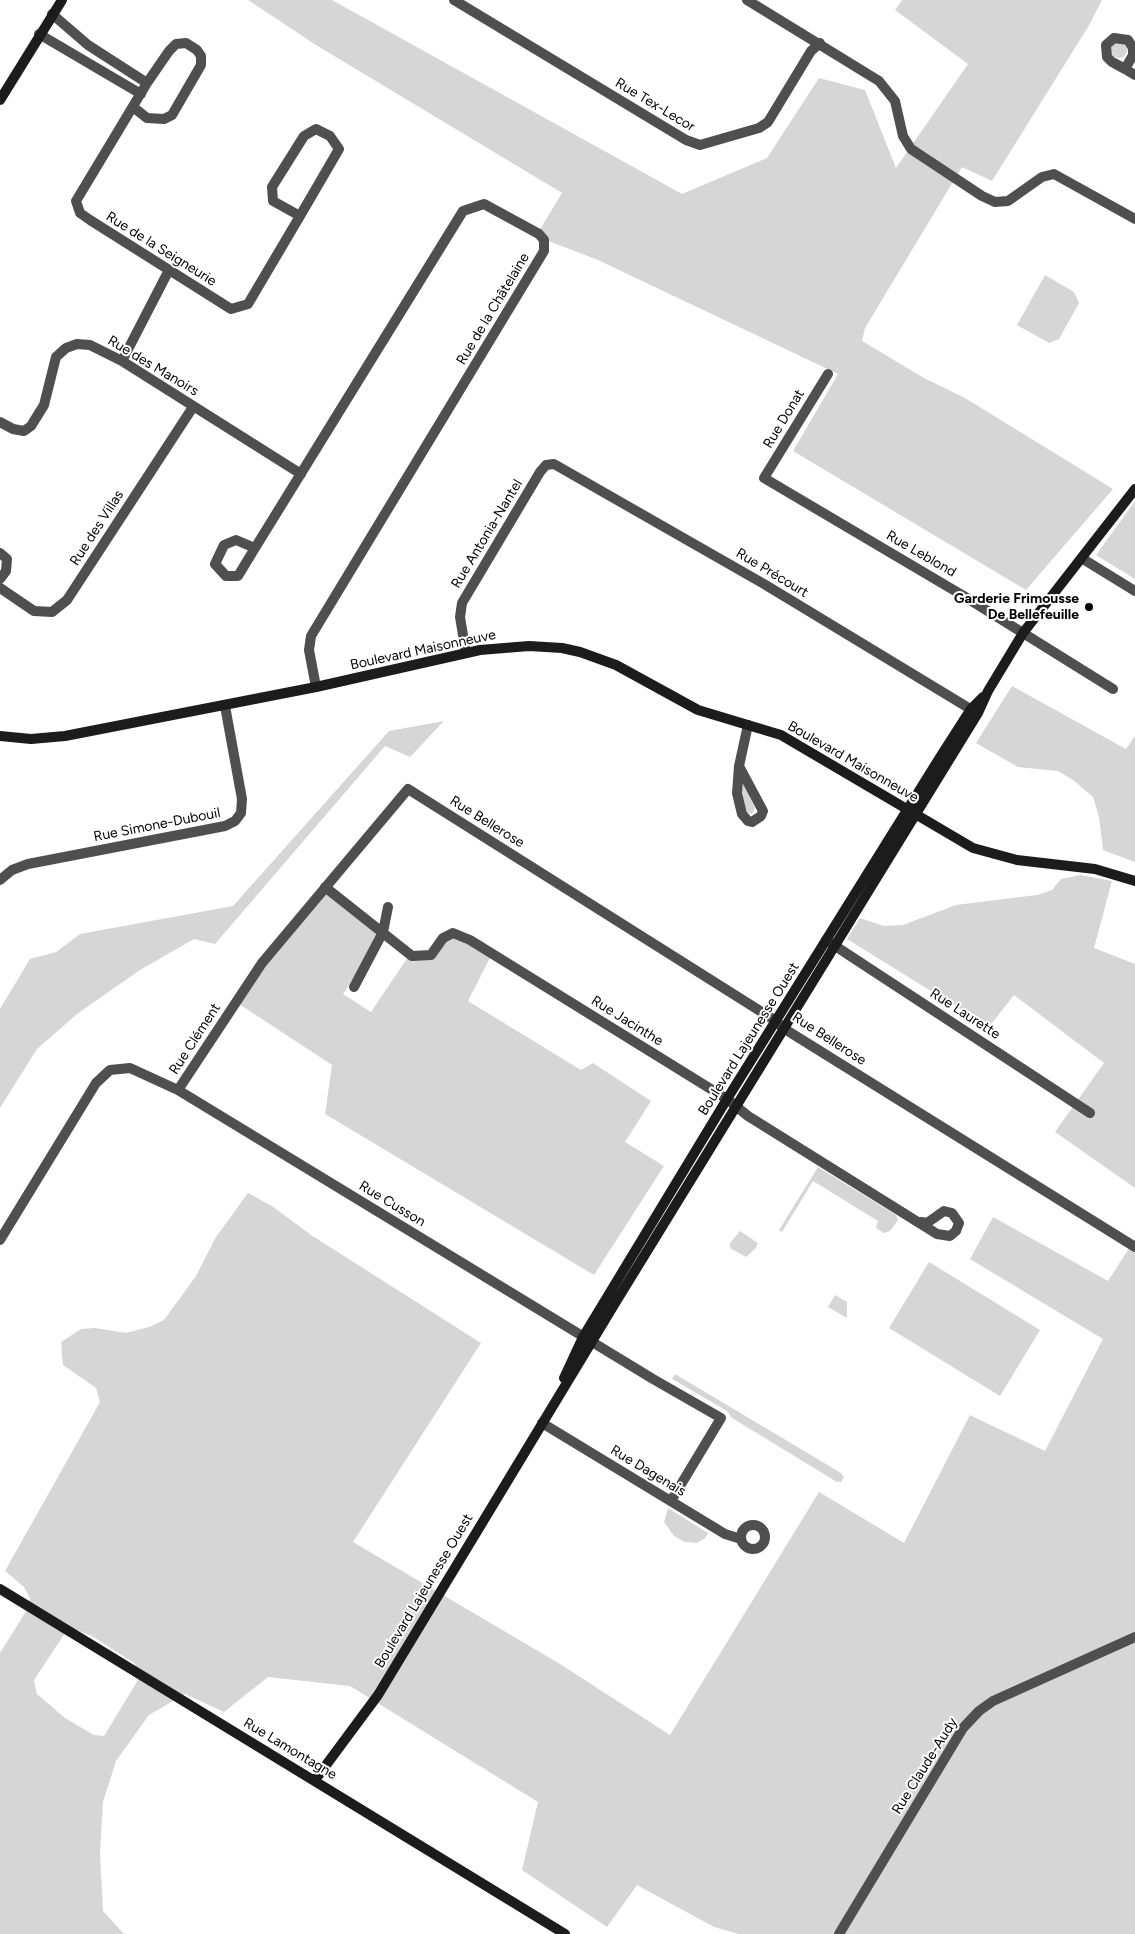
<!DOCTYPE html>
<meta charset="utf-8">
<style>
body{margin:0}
canvas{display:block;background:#fff}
</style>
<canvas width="1135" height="1934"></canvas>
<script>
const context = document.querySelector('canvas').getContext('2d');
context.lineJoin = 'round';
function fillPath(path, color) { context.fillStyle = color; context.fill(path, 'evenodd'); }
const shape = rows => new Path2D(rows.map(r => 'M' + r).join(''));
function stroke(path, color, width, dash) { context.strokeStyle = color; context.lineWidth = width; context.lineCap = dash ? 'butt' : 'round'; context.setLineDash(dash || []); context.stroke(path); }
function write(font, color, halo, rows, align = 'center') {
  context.font = font + ' Figtree,sans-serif'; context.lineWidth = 4; context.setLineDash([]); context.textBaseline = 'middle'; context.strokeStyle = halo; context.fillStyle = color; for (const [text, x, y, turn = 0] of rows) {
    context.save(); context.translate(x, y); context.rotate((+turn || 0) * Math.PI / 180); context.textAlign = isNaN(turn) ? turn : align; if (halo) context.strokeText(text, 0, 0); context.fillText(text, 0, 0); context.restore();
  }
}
fillPath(shape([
 [248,0,332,0,682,194,767,158,819,78,865,90,896,168,968,64,895,10,902,0,1102,0,1088,27,992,181,962,167,865,328,862,341,924,378,965,398,1113,489,1026,590,793,451,838,374,598,260,546,240,539,231,562,193,316,45],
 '1111 50a8 8 0 1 1 16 0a8 8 0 1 1-16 0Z',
 [1045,275,1074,292,1079,303,1059,339,1049,343,1017,325],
 [1135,501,1135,579,1096,555],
 [1012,686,1126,749,1135,736,1135,862,1103,850,1099,817,1093,797,1073,780,1058,771,1018,767,976,743],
 [444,721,410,757,385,746,215,944,194,939,140,970,77,1014,37,1049,0,1108,0,1009,30,959,56,952,80,934,233,906,389,731],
 [743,783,755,808,752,814,748,813,745,806,741,785],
 [1081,875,1112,881,1094,948,1135,964,1135,1188,1055,1132,1104,1063,1014,995,989,1027,847,939,860,918,884,926,903,925,956,905,1037,895,1052,890,1061,879],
 [325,887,382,935,343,994,371,1012,410,954,432,954,453,934,492,954,468,1001,581,1070,593,1063,651,1101,625,1142,664,1166,594,1275,325,1114,332,1065,239,1004,261,964],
 [818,1167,896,1215,898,1220,890,1231,884,1233,876,1228,878,1221,813,1181,782,1232,779,1230],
 [248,1193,272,1206,311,1235,481,1343,353,1542,560,1664,670,1735,819,1492,904,1543,970,1415,1045,1451,1103,1339,970,1259,993,1217,1108,1281,1135,1239,1135,1934,739,1934,714,1927,637,1885,607,1927,522,1870,538,1802,350,1686,268,1677,224,1712,185,1694,149,1715,116,1761,103,1802,100,1853,103,1911,124,1934,0,1934,0,1653,28,1608,30,1598,24,1587,5,1571,100,1402,96,1388,63,1365,61,1342,81,1329,95,1328,126,1333,149,1327,164,1320,196,1276,216,1237],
 [69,1627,92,1636,134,1663,141,1675,104,1736,94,1735,65,1718,37,1694,34,1680],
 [740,1231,758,1243,756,1248,746,1257,730,1248,730,1243],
 [929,1262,1040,1330,1000,1396,889,1328],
 [835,1295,847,1302,847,1318,828,1307],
 [675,1374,841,1473,844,1477,841,1482,837,1482,732,1418,727,1411,672,1379],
 [668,1508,708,1533,705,1538,697,1543,685,1542,674,1536,664,1522]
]), '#d6d6d6');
stroke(shape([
 [454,0,686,140,700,145,759,128,768,122,811,51,820,43],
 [747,0,879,81,895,101,903,136,911,149,982,196,995,202,1008,201,1042,177,1054,174,1135,219],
 [52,14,88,45,147,83],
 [39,34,141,94],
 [1125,69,1133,55,1133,48,1128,40,1114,38,1106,45,1107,57,1112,62,1114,63,1125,69,1135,75],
 [133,107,147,118,164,119,172,115,201,65,201,56,197,50,186,43,176,44,169,51,147,83,76,201,80,213,90,220,231,309,248,304,300,216,339,149,330,136,316,129,304,136,272,187,273,201,300,216],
 [122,361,169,270],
 [828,374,764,478,962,595,1113,689],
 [0,422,13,429,24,431,31,426,44,405,56,357,66,348,77,344,90,345,122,361,301,474],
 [255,548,236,540,224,545,215,564,226,576,238,576,255,548,463,211,484,204,539,234,544,240,544,251,311,636,309,650,316,687],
 [0,553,7,559,6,571,0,579],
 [1083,559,1135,591],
 [0,588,34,611,52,612,67,600,193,407],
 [466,653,460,617,462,603,540,472,546,465,554,464,764,584,977,713],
 [739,766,763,811,761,816,752,822,748,821,742,814,737,793,739,766,748,725],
 [0,880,12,870,28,864,225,826,235,821,241,813,242,799,225,706],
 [325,887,412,956,431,955,443,938,453,933,470,940,727,1099,748,1116,937,1234,950,1236,956,1231,959,1223,952,1213,944,1211,927,1223,921,1222],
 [826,940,1090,1113],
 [354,987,383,932,388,907],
 [178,1090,653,1379,721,1418,671,1501],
 [0,1240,96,1083,110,1070,130,1068,178,1090,262,963,408,789,776,1021,783,1028,1135,1247],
 [542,1423,725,1534,741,1539],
 '741 1537a12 12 0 1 1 24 0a12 12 0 1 1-24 0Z',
 [839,1934,963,1728,979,1711,993,1701,1135,1637]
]), '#4f4f4f', 10);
stroke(shape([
 [0,100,62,0],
 [0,736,31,739,65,736,316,687,480,650,529,646,562,648,580,652,616,665,698,710,781,735,973,848,1017,860,1095,869,1135,881],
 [564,1378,583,1337,727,1099,939,759,971,709,983,697],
 [0,1589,565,1934],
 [315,1780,378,1695,617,1300,978,713,988,691,1023,633,1135,489]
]), '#1c1c1c', 10);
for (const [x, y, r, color] of [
 [1089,607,5,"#000"]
]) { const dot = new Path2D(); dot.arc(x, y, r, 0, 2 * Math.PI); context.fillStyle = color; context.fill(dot); stroke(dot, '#fff', 2); }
write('14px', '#000', '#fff', [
 ["Rue Tex-Lecor",655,105,31],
 ["Rue de la Seigneurie",161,249,32],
 ["Rue de la Châtelaine",493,309,-59],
 ["Rue des Manoirs",153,366,31],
 ["Rue Donat",784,419,-59],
 ["Rue des Villas",97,528,-57],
 ["Rue Antonia-Nantel",487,534,-59],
 ["Rue Leblond",921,554,30],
 ["Rue Précourt",772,573,31],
 ["Boulevard Maisonneuve",423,650,-12],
 ["Boulevard Maisonneuve",853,762,30],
 ["Rue Bellerose",487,822,32],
 ["Rue Simone-Dubouil",157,825,-11],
 ["Rue Laurette",965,1014,33],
 ["Rue Jacinthe",627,1021,32],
 ["Rue Clément",195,1039,-57],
 ["Boulevard Lajeunesse Ouest",749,1039,-58],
 ["Rue Bellerose",829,1039,33],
 ["Rue Cusson",392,1204,31],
 ["Rue Dagenais",648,1471,31],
 ["Boulevard Lajeunesse Ouest",424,1591,-59],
 ["Rue Lamontagne",290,1749,31],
 ["Rue Claude-Audy",925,1766,-58]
]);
write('bold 14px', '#000', '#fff', [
 ["Garderie Frimousse",1079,599],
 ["De Bellefeuille",1079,615]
], 'right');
</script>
